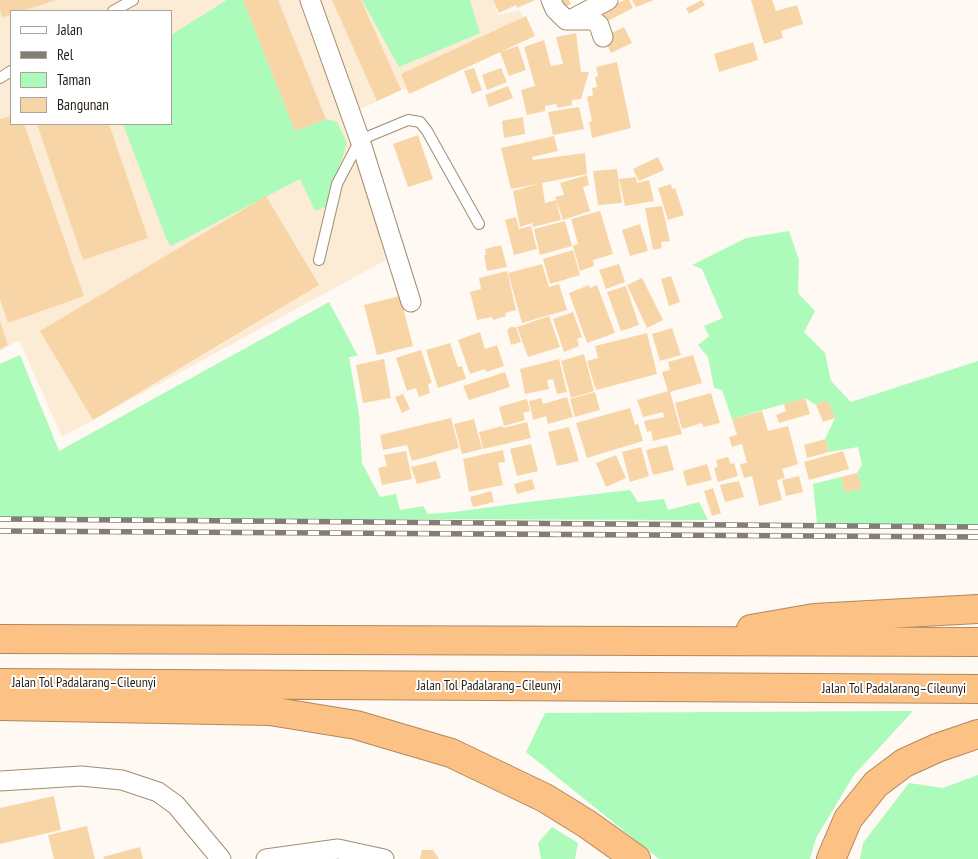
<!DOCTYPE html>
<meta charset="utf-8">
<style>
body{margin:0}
#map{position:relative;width:978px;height:859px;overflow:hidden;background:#fef9f3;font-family:"PT Sans Narrow",sans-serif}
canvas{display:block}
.legend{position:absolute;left:10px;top:10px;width:162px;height:115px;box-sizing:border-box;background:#fff;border:1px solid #a8a5a0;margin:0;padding:6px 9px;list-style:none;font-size:15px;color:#251d12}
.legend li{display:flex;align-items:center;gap:10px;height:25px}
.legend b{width:25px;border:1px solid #a8a5a0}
</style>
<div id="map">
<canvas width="978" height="859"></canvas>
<ul class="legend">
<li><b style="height:6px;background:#fff"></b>Jalan</li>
<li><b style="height:6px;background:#837d74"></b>Rel</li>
<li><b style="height:14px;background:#acfbba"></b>Taman</li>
<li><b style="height:14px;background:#f8d5a7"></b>Bangunan</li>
</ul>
</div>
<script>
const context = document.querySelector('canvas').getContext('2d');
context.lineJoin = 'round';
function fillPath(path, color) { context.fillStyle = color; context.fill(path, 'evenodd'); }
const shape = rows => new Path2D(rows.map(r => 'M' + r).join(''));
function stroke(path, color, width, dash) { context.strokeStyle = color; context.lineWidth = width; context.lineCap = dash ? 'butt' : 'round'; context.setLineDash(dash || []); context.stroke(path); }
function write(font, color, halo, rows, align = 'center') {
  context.font = font + ' "PT Sans Narrow",sans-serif'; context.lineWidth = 4; context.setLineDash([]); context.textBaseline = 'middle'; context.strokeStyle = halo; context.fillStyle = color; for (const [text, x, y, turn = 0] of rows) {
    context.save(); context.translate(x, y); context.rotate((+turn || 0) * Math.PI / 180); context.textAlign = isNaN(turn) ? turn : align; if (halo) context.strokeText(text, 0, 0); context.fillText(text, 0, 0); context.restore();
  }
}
fillPath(shape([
 [0,0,493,0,498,15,520,10,529,32,345,116,386,260,62,437,19,340,0,351],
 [11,11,171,11,171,124,11,124]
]), '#fcebd5');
fillPath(shape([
 [227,0,243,0,295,131,326,119,337,122,347,143,327,206,315,211,300,179,171,246,166,238,123,124,171,124,171,35],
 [362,0,470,0,480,33,399,67],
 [789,231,799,260,798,293,815,311,804,332,825,353,831,381,851,402,978,361,978,526,817,523,813,484,841,477,845,492,862,488,857,473,862,465,858,447,829,452,825,439,835,418,827,400,816,405,805,398,732,419,722,390,714,388,708,357,698,345,709,336,704,326,723,318,702,269,692,265,746,238],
 [329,302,358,356,349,357,359,414,362,463,380,497,396,494,400,510,423,506,428,514,454,512,528,502,630,490,638,502,664,499,668,510,699,502,708,520,0,518,0,364,20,355,59,451],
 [913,711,854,775,816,838,810,859,659,859,526,752,545,713],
 [978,775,978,859,860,859,863,843,909,783,943,788],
 [552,827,578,843,575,859,541,859,538,843]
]), '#acfbba');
fillPath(shape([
 [0,0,56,0,22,11,11,11,11,15,2,17,0,10],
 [243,0,278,0,326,119,295,131],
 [332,0,361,0,401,90,377,101],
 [493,0,535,0,517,8,516,5,499,13],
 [556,0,569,0,571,4,560,9],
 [625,0,629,0,633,8,600,25,594,13],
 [632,0,654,0,636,7],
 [702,0,705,5,689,14,686,8],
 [751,0,772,0,776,11,797,5,803,24,781,31,783,38,764,44],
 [526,16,535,36,409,94,401,74],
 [624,27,632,43,611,53,603,37],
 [576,33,581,72,589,72,581,99,572,100,572,105,558,108,556,104,545,106,545,111,527,115,521,90,535,86,524,47,544,40,551,66,563,64,556,37],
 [753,42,758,60,719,72,714,54],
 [518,46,526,70,509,76,500,52],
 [617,62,631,128,592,138,589,122,592,121,587,97,593,95,592,88,597,87,595,77,598,76,596,67],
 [474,68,482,90,472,94,464,71],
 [501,68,507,82,487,90,482,75],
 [508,86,513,98,489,107,485,95],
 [579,107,584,129,553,135,548,112],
 [11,116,11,124,24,124,84,296,8,323,0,299,0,119],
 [523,117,525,134,504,138,502,121],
 [37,124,109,124,148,238,83,260],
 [418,135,433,179,408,187,393,144],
 [554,136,558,151,532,157,533,160,585,153,587,174,542,183,545,203,556,200,561,220,533,227,532,223,520,227,513,191,538,184,511,189,501,148],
 [658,157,664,170,639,181,633,169],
 [617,169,622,203,598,205,593,171],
 [587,175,589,185,583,187,590,211,563,220,555,197,564,195,560,183],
 [636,177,637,183,649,180,654,201,625,206,619,179],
 [671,184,672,189,675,188,684,215,668,220,658,188],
 [266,196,319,285,93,420,40,331],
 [662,206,670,241,661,242,662,248,653,250,645,208],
 [600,211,613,254,593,260,594,266,580,271,573,246,578,244,571,219],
 [516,217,519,229,531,226,537,249,514,255,505,220],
 [565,221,572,246,540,255,534,229],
 [640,224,648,251,630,256,622,230],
 [501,245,507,267,487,271,484,255,486,255,485,249],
 [573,250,580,275,550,284,543,259],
 [542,264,549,287,559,284,567,310,522,323,508,273],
 [619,264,625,282,606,289,599,270],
 [507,271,516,310,505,313,506,316,493,320,492,317,477,320,470,292,481,289,479,278],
 [671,276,680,302,669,306,661,279],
 [642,278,663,320,647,328,627,285],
 [589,285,590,288,597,285,615,333,587,343,569,293],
 [626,286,639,325,621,331,607,292],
 [400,296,413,346,377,355,364,305],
 [573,312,582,337,577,339,579,346,564,352,553,319],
 [549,316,560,347,528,357,517,327],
 [0,321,8,345,0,349],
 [511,327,516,327,521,342,511,345,507,330],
 [672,328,681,355,660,361,652,334],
 [480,332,485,349,497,345,504,366,486,372,485,369,470,374,458,340],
 [647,333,657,374,596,390,587,361,598,358,595,346],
 [450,343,458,367,462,366,466,379,438,388,426,350],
 [421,350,432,383,428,384,430,393,419,397,416,388,407,391,396,358],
 [584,354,594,391,571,398,561,361],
 [693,355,702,383,670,392,682,434,653,441,651,431,647,432,644,421,664,417,663,412,643,417,637,400,668,391,662,372,670,370,668,362],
 [384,359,391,398,363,403,356,365],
 [559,359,567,392,557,394,553,379,547,380,549,389,525,394,520,369],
 [505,372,510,387,469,400,463,386],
 [595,392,600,410,575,417,570,399],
 [711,393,720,423,703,427,702,423,682,429,675,403],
 [403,394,410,409,402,413,395,397],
 [567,397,573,417,548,424,546,416,533,420,529,401,541,398,543,404],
 [805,398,810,414,779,423,776,415,786,411,784,404],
 [527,399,530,411,523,413,525,420,504,426,499,407],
 [827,400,835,418,823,422,816,405],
 [630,408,635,425,638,424,643,441,587,458,576,423],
 [762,411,768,431,788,426,798,464,782,469,785,478,777,480,782,500,759,506,752,476,744,478,740,464,747,463,742,444,732,447,729,437,737,435,732,419],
 [451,418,459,448,412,461,407,445,383,450,380,435],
 [474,419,482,449,462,454,454,424],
 [527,422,531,438,483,449,479,432,503,426,503,428],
 [569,427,579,461,557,466,548,432],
 [825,439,829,452,807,458,804,445],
 [531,444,538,471,517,476,510,449],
 [667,445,674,470,653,475,646,450],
 [641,447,649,476,630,482,622,452],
 [503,450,505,462,498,463,503,485,469,492,463,459],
 [406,451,412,479,382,485,378,468,387,466,384,455],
 [843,451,849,469,809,480,804,462],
 [616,455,626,478,606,487,596,463],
 [728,457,731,464,734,463,738,476,718,482,714,468,718,467,716,460],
 [436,461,441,478,417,484,411,467],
 [707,464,712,480,687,486,683,471],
 [857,473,862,488,845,493,841,477],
 [799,476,803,492,786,496,782,480],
 [532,479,535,489,517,494,514,484],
 [739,481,744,497,725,502,720,485],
 [713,488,721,513,712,516,704,491],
 [491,491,494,502,473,507,470,497],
 [54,796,61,830,0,844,0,808],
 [87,826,95,859,54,859,48,835],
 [140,847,143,859,104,859,103,857],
 [422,850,433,850,439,859,420,859]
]), '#f8d5a7');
const service = shape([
 [113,11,133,0],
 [0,78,11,71],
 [319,260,337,184,360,140,408,120,420,122,427,131,479,224]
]);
const minor = shape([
 [310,0,360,140,411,302],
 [551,0,555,9,566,20,593,20,599,25,603,37],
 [572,19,608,0],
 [0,781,81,776,122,780,158,792,176,805,221,859],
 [266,859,338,849,384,859]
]);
const motorway = shape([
 [751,629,814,618,978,609],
 [0,639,978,642],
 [0,683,978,689],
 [0,706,270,711,356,725,451,753,497,775,545,798,587,824,636,859],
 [831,859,848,819,876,784,904,763,937,748,978,734]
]);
stroke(service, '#a18c70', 12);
stroke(minor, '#a18c70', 21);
stroke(motorway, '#b1885d', 30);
stroke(service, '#fff', 10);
stroke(minor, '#fff', 19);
stroke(motorway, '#fcc185', 28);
const rail = shape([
 [0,519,978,527],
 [0,531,978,537]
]);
stroke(rail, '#837d74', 5.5);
stroke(rail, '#fff', 4, [11]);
write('14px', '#251d12', '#fff', [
 ["Jalan Tol Padalarang–Cileunyi",84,683],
 ["Jalan Tol Padalarang–Cileunyi",489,686],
 ["Jalan Tol Padalarang–Cileunyi",894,689]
]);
</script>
